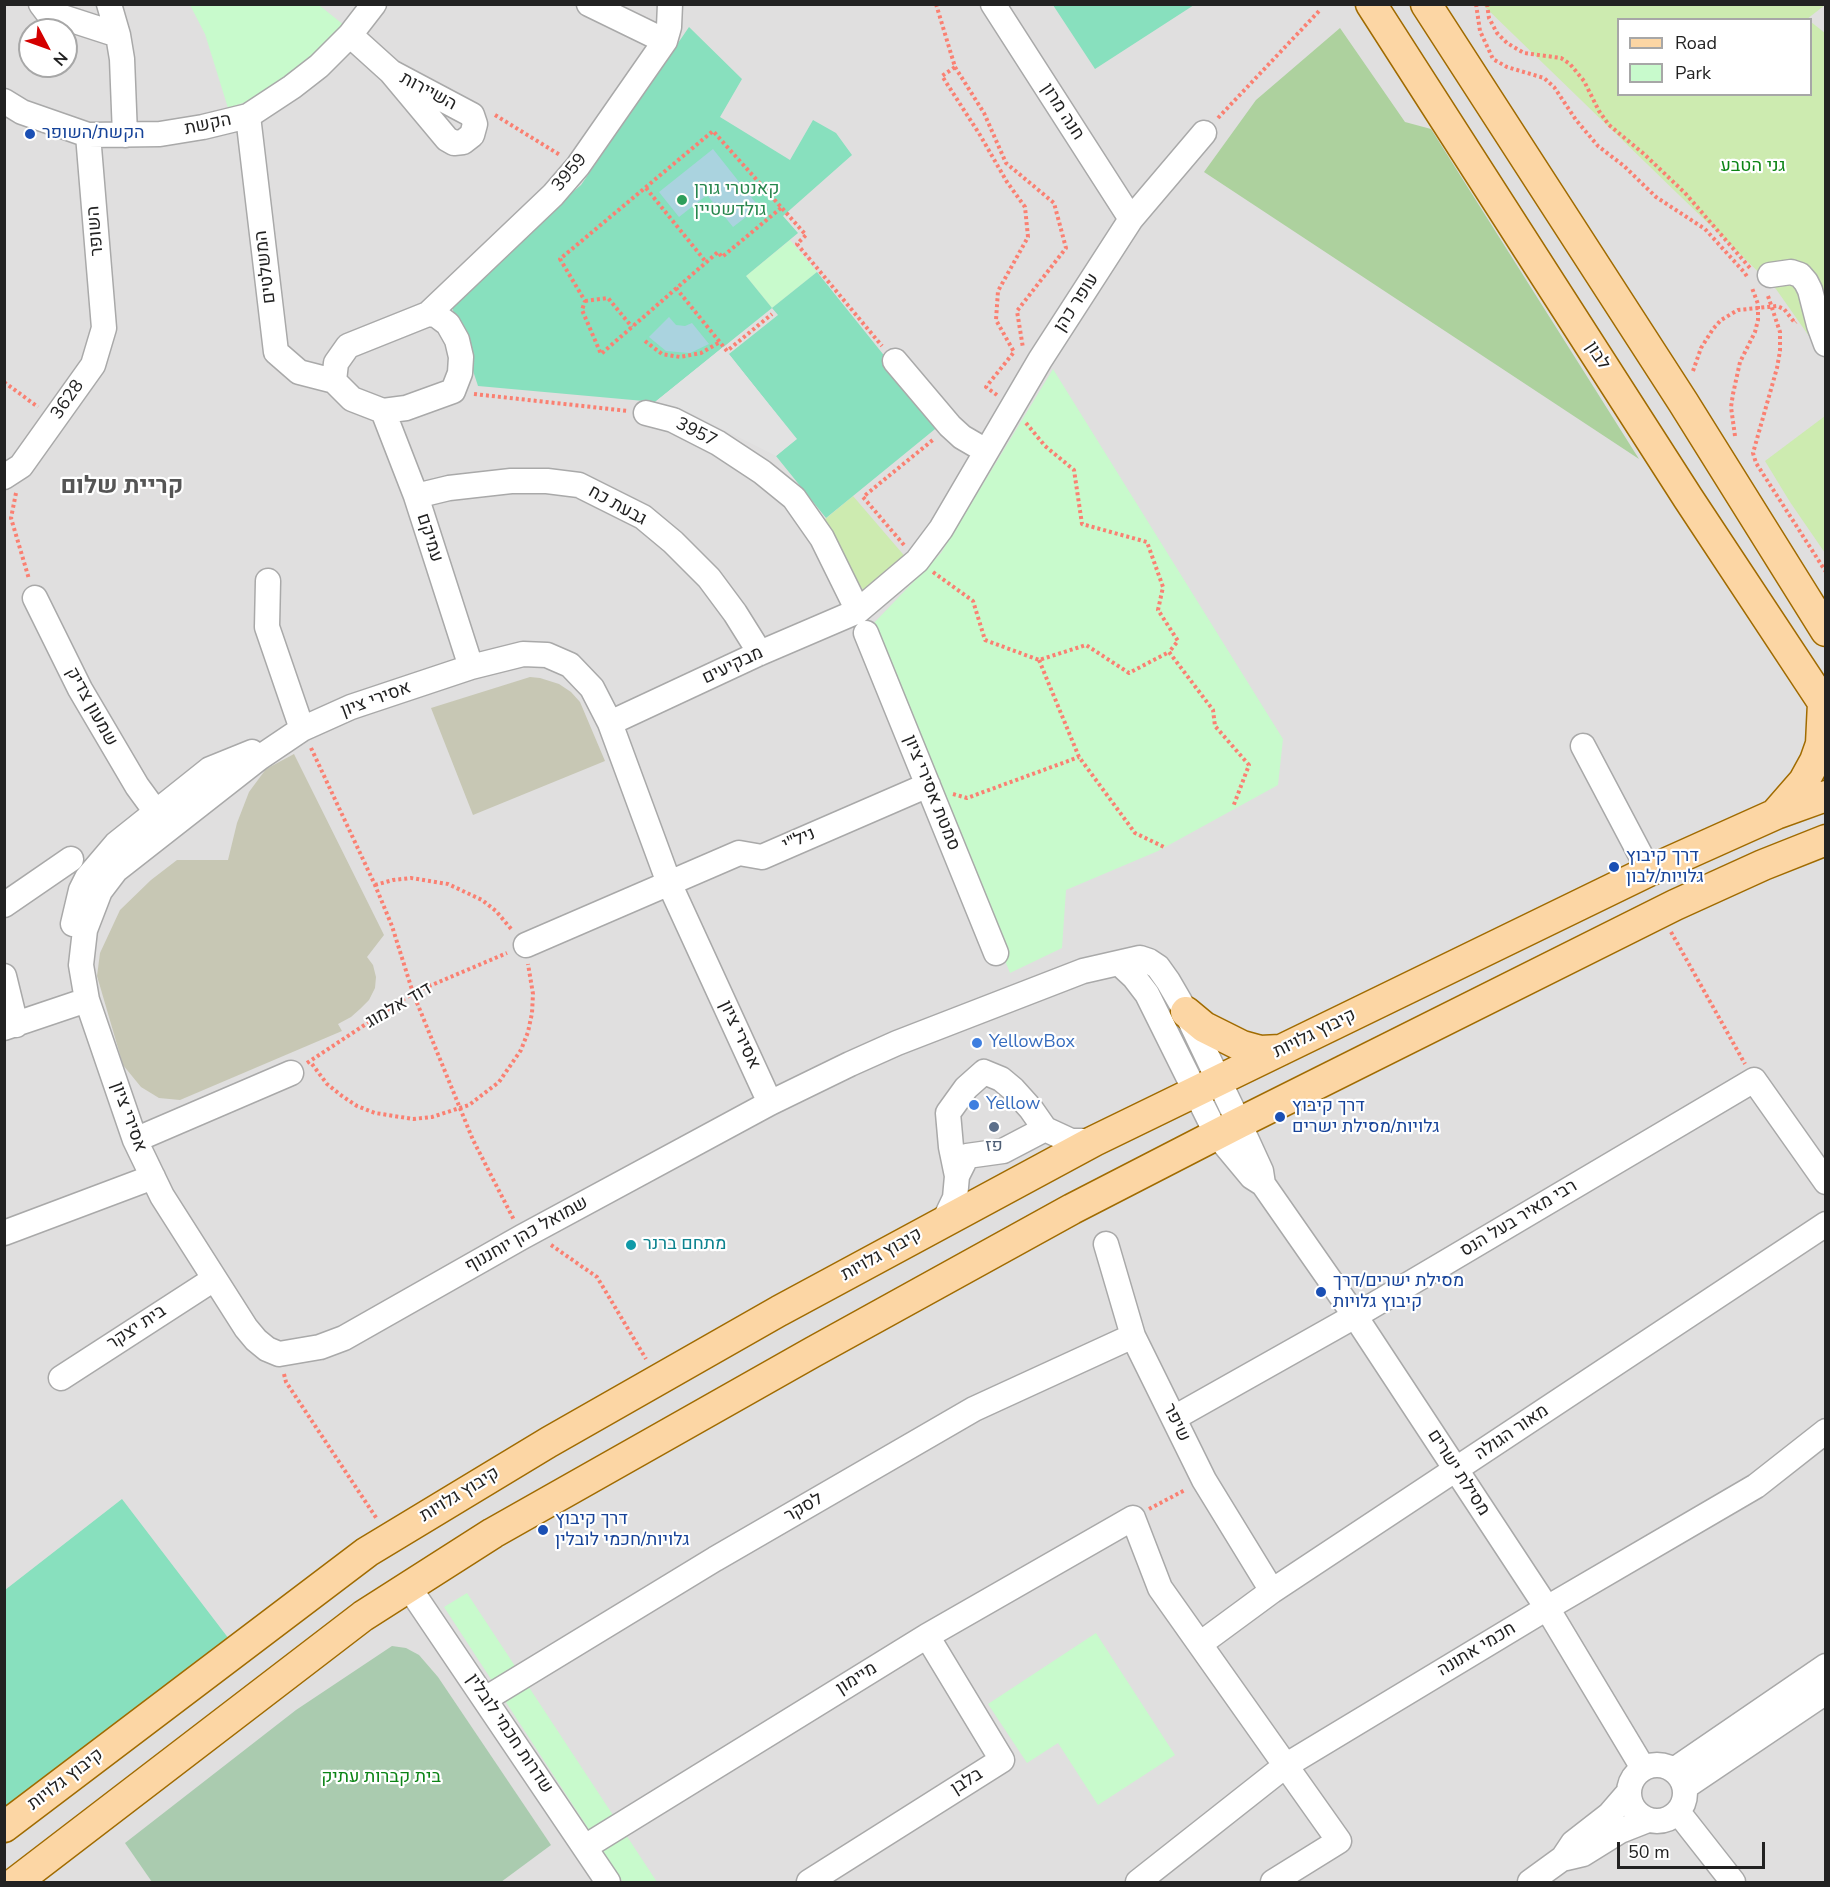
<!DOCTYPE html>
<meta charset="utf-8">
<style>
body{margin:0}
#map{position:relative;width:1830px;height:1887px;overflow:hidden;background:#f2efe9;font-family:"Nunito Sans",sans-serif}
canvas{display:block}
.frame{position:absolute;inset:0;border:6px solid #222;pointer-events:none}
.legend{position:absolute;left:1617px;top:18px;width:195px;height:78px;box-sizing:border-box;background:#fff;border:2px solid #a7a7a7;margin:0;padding:8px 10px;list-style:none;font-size:18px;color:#222}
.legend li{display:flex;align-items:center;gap:12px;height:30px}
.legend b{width:30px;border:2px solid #a7a7a7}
.north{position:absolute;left:18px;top:18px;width:60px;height:60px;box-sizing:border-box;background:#fff;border:2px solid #a7a7a7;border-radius:50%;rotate:131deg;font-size:16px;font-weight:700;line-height:24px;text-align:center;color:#222}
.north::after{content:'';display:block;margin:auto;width:21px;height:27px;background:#d40000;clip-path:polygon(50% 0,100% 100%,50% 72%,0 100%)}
.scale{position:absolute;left:1617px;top:1842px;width:148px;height:27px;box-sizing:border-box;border:3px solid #222;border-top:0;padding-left:8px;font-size:18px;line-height:21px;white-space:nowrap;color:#222;-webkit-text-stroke:4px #fff;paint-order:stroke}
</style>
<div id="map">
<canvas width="1830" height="1887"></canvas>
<div class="frame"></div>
<ul class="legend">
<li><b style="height:8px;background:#fcd6a4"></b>Road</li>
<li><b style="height:16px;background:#c8facc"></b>Park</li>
</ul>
<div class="north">N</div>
<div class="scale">50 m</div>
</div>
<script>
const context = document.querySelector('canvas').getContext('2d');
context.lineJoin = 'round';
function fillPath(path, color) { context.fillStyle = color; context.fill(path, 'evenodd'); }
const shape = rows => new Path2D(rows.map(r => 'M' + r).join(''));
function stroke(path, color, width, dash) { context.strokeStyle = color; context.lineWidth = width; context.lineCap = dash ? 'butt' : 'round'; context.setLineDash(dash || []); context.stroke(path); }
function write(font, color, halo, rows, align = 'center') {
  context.font = font + ' "Nunito Sans",Heebo,sans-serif'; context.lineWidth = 4.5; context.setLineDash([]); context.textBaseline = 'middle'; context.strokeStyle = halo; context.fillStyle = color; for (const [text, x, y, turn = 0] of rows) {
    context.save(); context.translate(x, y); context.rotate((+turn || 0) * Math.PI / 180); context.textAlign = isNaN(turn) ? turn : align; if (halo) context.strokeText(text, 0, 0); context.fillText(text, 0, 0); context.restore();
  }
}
fillPath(shape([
 [5,5,1825,5,1825,1882,5,1882],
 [1618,20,1810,20,1810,94,1618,94],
 [30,30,66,30,66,66,30,66]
]), '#e0dfdf');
fillPath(shape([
 [530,677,540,678,559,684,571,692,580,702,605,761,473,815,431,708],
 [294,754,384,935,367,957,373,965,376,977,375,988,369,1000,360,1009,351,1017,338,1024,342,1031,180,1100,159,1098,141,1087,123,1065,97,976,100,953,120,910,151,880,177,860,228,860,237,823,249,792,266,769]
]), '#c7c7b4');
fillPath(shape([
 [1483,5,1825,5,1807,19,1618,20,1618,94,1810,94,1811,22,1825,33,1825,359,1776,289],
 [1825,416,1825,553,1790,502,1765,461],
 [853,496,908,560,866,594,818,525]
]), '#cdebb0');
fillPath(shape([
 [1340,28,1405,122,1431,129,1639,459,1204,172,1256,100]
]), '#add19e');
fillPath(shape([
 [392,1646,406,1648,419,1655,438,1677,551,1845,501,1882,152,1882,125,1843,296,1710]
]), '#aacbaf');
fillPath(shape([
 [190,5,319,5,345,26,314,59,252,100,228,108,205,34],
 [790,240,817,272,772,308,746,276],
 [1053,369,1283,739,1278,785,1158,851,1066,890,1062,948,1010,973,871,626,941,553],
 [467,1593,657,1882,623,1882,444,1607],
 [1096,1633,1175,1755,1098,1805,1058,1743,1027,1763,988,1704]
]), '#c8facc');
fillPath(shape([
 [1053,5,1194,5,1095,69],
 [689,27,742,79,720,117,790,160,813,120,836,133,852,155,783,216,798,233,746,276,772,308,817,272,940,425,826,518,776,456,796,439,729,354,778,315,772,308,655,402,478,386,449,298,581,185],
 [122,1499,229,1639,5,1810,5,1590]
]), '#88e0be');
fillPath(shape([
 [723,347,797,439,776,456,686,411,655,402]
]), '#e2e2e2');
fillPath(shape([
 [713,149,759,207,733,227,707,195,679,217,659,192],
 [669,317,676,325,685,326,692,323,709,344,690,353,666,351,649,337]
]), '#aad3df');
const minor = shape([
 [41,4,47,12,118,35],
 [109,4,118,35,122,59,125,135],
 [589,4,665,41],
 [993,4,1131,219],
 [350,35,391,72,447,139,454,143,463,142,472,135,475,124,472,115,391,72],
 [4,101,22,112,88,135,160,134,203,127,248,116,292,87,319,66,350,35,374,4],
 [248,116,276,352,299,372,334,381],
 [1770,275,1791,272,1800,275,1806,282,1810,290,1819,325,1826,344],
 [428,314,553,195,578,166,665,41,669,27,670,4],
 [428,314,436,315,448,324,457,340,461,357,460,373,453,391,406,408,383,411,352,399,334,381,336,363,348,346,428,314],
 [895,361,950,426,962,437,986,451],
 [383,411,416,496,471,667],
 [646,413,673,420,718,443,762,472,794,498,822,538,858,611],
 [4,477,21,466,93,365,104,328,88,135],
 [416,496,449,488,511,481,547,481,579,485,643,517,673,542,709,578,735,613,760,653],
 [268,581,267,627,302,729],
 [35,598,80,689,137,786,156,812],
 [866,633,996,953],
 [610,723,760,653,858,611,917,561,941,529,1040,360,1131,219,1204,133],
 [1583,746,1649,871],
 [4,905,71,859],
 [73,924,81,890,87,878,116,844,210,769,252,752],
 [526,945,739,853,762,857,928,785],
 [1120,964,1134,977,1147,994,1217,1135,1252,1177,1263,1184,1355,1316,1547,1608,1643,1768],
 [4,976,16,1025],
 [4,1028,87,1000],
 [770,1103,669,883,610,723,592,688,570,665,547,655,523,654,471,667,351,707,302,729,259,758,116,870,100,891,85,930,81,965,87,1000,135,1140,162,1196,246,1328,256,1340,267,1349,279,1354,320,1347,344,1338,522,1237,770,1103,850,1064,897,1043,1083,971,1140,958,1149,961,1158,967,1168,981,1186,1012,1239,1123,1261,1171,1263,1184],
 [135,1140,291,1073],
 [957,1176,967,1156,1003,1151,1045,1129],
 [944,1221,955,1198,957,1176,951,1147,948,1113,966,1088,984,1072,1001,1079,1013,1089,1031,1109,1045,1129,1071,1141,1094,1141],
 [4,1233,153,1177],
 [1106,1244,1133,1336,1204,1480,1272,1591],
 [61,1378,214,1279],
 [1174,1418,1355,1316,1754,1080,1826,1182],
 [408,1586,608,1882],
 [1200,1644,1272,1591,1826,1224],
 [486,1701,495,1693,715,1559,974,1409,1133,1336],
 '1629 1793a28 28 0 1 1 56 0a28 28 0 1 1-56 0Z',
 [1674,1770,1826,1666],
 [1685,1787,1826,1692],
 [1678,1812,1733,1882],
 [585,1847,927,1636,1133,1518,1160,1588,1339,1841,1273,1882],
 [1566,1858,1583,1854,1620,1831,1648,1820],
 [809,1882,1002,1760,927,1636],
 [1138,1882,1285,1766,1547,1608,1756,1486,1826,1431],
 [1530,1882,1563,1858,1573,1843,1609,1815,1628,1793]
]);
const major = shape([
 [1371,4,1688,498,1826,707],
 [1426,4,1683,402,1826,631],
 [1777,812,1804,781,1815,761,1821,744,1823,703],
 [1186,1012,1204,1027,1242,1046,1260,1051,1281,1050],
 [4,1827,367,1552,549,1442,779,1311,1094,1141,1649,871,1776,814,1826,796],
 [16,1882,363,1616,493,1533,813,1352,1072,1209,1239,1123,1675,905,1763,865,1826,840]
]);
stroke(minor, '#a9a9a9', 27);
stroke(major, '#a06b00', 33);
stroke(shape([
 [936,4,955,67,942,76,980,135,1007,182,1025,207,1028,237,998,291,996,320,1014,352,986,387,997,395],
 [1476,4,1480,31,1493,59,1507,67,1544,78,1554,87,1576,120,1598,146,1624,166,1656,197,1705,229,1744,272,1748,278],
 [1487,4,1489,18,1497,33,1507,43,1524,53,1561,58,1570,64,1584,81,1599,111,1609,125,1644,154,1685,193,1750,268],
 [955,67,984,113,1006,163,1054,203,1066,248,1017,311,1023,348],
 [495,115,560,155],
 [1218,118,1320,10],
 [646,188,706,262],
 [781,208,722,257,718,252,601,354,582,310,585,301,560,259,713,131,806,235,797,244,882,346],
 [676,288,727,351,772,314],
 [1768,296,1780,332,1780,351,1777,368,1753,453,1756,463,1826,572],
 [585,301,608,298,632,327],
 [645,341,662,354,680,357,701,353,720,342],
 [1693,371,1701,348,1713,329,1721,320,1738,310,1777,306,1784,309,1795,323,1796,322],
 [4,382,38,407],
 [474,394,628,411],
 [1026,423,1045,446,1074,470,1082,524,1147,542,1163,587,1158,610,1178,641,1169,652,1213,710,1215,726,1249,765,1233,807],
 [1735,436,1731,407,1733,394,1740,362,1755,332,1758,320,1758,304,1752,288],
 [16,493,11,518,29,579],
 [904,545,863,497,934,439],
 [933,572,973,601,985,640,1039,660,1086,645,1129,673,1169,652],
 [1039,660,1079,757,1135,833,1164,847],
 [311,748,375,885,392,926,413,993,473,1140,514,1220],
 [953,794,967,798,1079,757],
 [375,885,393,880,411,878,448,884,482,900,496,911,512,930],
 [1671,932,1745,1064],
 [307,1063,413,993,507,953],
 [312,1064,327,1084,342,1096,357,1106,375,1113,413,1119,432,1117,469,1105,499,1082,521,1050,528,1032,532,1013,533,994,528,964],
 [551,1245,597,1277,646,1359],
 [284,1374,286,1382,377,1519],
 [1149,1509,1185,1490]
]), '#fa8072', 4, [3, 3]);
stroke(minor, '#fff', 24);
stroke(major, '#fcd6a4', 30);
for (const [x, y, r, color] of [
 [30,134,6,"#1a4fb4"],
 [682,200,6,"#2e9e5b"],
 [1614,867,6,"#1a4fb4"],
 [977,1043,6,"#3f7fe0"],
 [974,1105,6,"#3f7fe0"],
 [1280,1117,6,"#1a4fb4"],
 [994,1127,6,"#5c6f8a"],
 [631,1245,6,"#0f9aa8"],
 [1321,1292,6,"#1a4fb4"],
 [543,1530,6,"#1a4fb4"]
]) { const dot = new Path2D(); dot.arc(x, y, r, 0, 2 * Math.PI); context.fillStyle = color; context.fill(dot); stroke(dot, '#fff', 2); }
write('18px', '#222', '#fff', [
 ["השיירות",428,92,28],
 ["חנה מרון",1062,112,57],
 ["הקשת",208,125,-12],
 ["3959",570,173,-50],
 ["השופר",96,231,-95],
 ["המשלטים",266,267,-97],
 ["עופר כהן",1077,303,-57],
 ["לבון",1597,356,57],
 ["3628",68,400,-55],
 ["3957",696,433,27],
 ["גבעת כח",617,506,29],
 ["עמיקם",429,538,72],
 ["מבקיעים",733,666,-25],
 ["אסירי ציון",376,700,-20],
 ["שמעון צדיק",91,707,61],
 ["סמטת אסירי ציון",931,793,68],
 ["ניל\"י",799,840,-23],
 ["דוד אלמוג",399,1006,-30],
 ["קיבוץ גלויות",1315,1034,-26],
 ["אסירי ציון",739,1035,65],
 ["אסירי ציון",128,1117,70],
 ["רבי מאיר בעל הנס",1519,1219,-31],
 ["שמואל כהן יוחננוף",527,1235,-29],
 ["קיבוץ גלויות",882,1255,-29],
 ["בית יצקר",137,1328,-33],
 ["שיפר",1176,1423,64],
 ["מאור הגולה",1512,1433,-34],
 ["מסילת ישרים",1458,1473,57],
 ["קיבוץ גלויות",460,1495,-31],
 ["לסקר",804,1508,-30],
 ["חכמי אתונה",1477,1650,-31],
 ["מיימון",857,1679,-32],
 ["שדרות חכמי לובלין",509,1734,56],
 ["קיבוץ גלויות",66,1780,-37],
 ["בלבן",967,1782,-32]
]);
write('18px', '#164399', '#fff', [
 ["הקשת/השופר",42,134],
 ["דרך קיבוץ",1626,857],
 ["גלויות/לבון",1626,878],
 ["דרך קיבוץ",1292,1107],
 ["גלויות/מסילת ישרים",1292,1128],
 ["מסילת ישרים/דרך",1333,1282],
 ["קיבוץ גלויות",1333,1303],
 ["דרך קיבוץ",555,1520],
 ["גלויות/חכמי לובלין",555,1541]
], 'left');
write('18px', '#0c8416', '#fff', [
 ["גני הטבע",1753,167],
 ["בית קברות עתיק",381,1778]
]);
write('18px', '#27864d', '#fff', [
 ["קאנטרי גורן",694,190],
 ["גולדשטיין",694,211]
], 'left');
write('18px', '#366cbe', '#fff', [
 ["YellowBox",989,1043],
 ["Yellow",986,1105]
], 'left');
write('18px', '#4e5e75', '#fff', [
 ["פז",994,1147]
]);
write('18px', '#0d838f', '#fff', [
 ["מתחם ברנר",643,1245]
], 'left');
write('bold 24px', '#555', '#fff', [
 ["קריית שלום",122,487]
]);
</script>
